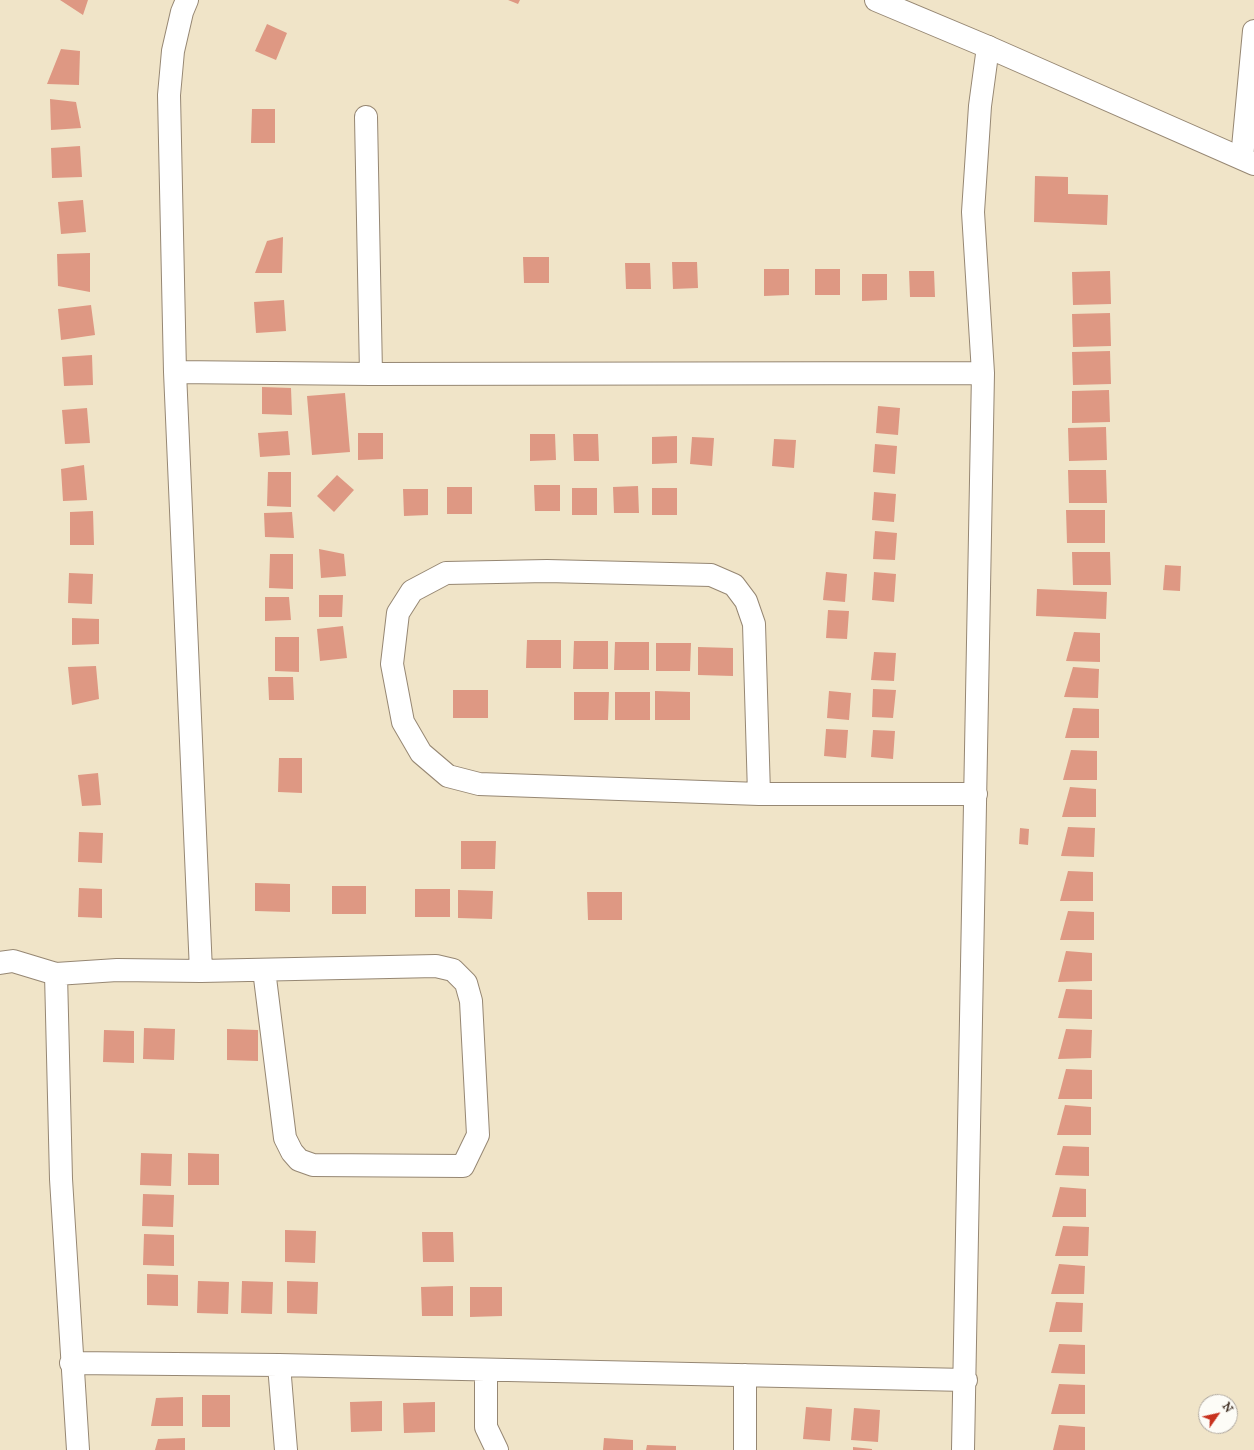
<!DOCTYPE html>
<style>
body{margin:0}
#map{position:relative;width:1254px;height:1450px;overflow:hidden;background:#f0e4c8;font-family:"IM FELL Great Primer",serif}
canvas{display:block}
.north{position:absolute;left:1198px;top:1394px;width:40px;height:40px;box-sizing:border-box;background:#fdfcf7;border:1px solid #afa8a0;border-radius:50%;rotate:56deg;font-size:11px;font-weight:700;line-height:16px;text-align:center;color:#3b2a1e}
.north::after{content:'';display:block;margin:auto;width:14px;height:18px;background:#c8321e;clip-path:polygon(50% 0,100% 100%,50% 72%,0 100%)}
</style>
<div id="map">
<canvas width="1254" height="1450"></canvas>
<div class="north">N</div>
</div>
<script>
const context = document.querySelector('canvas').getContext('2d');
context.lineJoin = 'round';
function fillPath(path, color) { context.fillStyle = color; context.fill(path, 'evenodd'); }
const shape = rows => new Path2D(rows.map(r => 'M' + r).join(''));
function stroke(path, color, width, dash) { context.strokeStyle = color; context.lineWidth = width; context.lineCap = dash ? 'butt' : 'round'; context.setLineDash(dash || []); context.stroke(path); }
fillPath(shape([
 [60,0,88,0,83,15],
 [508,0,520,0,518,4],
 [267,24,287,33,276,60,255,51],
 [61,49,80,51,79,85,47,84],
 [50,99,76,102,81,128,51,130],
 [252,109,275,109,275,143,251,143],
 [80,146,82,177,52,178,51,148],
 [1035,176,1068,177,1068,194,1108,195,1107,225,1034,222],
 [83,200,86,232,61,234,58,202],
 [283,237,282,273,255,273,267,241],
 [90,253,90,292,58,286,57,254],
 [523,257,549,257,549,283,524,283],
 [672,262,697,262,698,288,673,289],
 [625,263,650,263,651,289,626,289],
 [764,269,789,269,789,295,764,296],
 [815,269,840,269,840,295,815,295],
 [909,271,934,271,935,297,910,297],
 [1110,271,1111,304,1073,305,1072,272],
 [862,274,887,274,887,300,862,301],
 [284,300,286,331,256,333,254,302],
 [91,305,95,335,61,340,58,309],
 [1110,313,1111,346,1073,347,1072,314],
 [1110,351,1111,384,1073,385,1072,352],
 [92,355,93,385,64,386,62,357],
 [262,387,291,388,292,415,262,414],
 [1109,390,1110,422,1072,423,1072,391],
 [345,393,350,452,312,455,307,396],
 [878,406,900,408,898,435,876,433],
 [87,408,90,443,65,444,62,410],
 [1106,427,1107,460,1069,461,1068,428],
 [288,431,290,455,260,457,258,433],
 [358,433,383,433,383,459,358,460],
 [530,434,555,434,556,460,530,461],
 [573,434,598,434,599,461,574,461],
 [677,436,677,463,652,464,652,437],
 [692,437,714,438,712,466,690,464],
 [774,439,796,440,794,468,772,466],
 [875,444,897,446,895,474,873,472],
 [84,465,87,500,63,501,61,469],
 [1068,470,1106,470,1107,503,1069,503],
 [268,472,291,472,291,507,267,506],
 [337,475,354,490,334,512,317,496],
 [534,485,560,485,560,511,535,511],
 [638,486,639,513,614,513,613,487],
 [447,487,472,487,472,514,447,514],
 [572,488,597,488,597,515,572,515],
 [652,488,677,488,677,515,652,515],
 [403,489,428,489,428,515,404,516],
 [874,492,896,494,894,522,872,520],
 [1066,510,1105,510,1105,543,1067,543],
 [93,511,94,545,70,545,70,512],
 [292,512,294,538,265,537,264,513],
 [875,531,897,533,895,560,873,559],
 [319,549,344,554,346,576,321,578],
 [1072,552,1110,552,1111,585,1073,585],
 [270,554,293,554,293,589,269,588],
 [1165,565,1181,566,1180,591,1163,590],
 [826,572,847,574,845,602,823,600],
 [874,572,896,574,894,602,872,600],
 [69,573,93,574,92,604,68,603],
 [1037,589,1107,592,1106,619,1036,616],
 [319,595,343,595,342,617,319,617],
 [265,597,289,597,291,620,265,621],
 [828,610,849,611,847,639,826,638],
 [72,618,99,619,99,644,72,645],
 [343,626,347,658,320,661,317,629],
 [1074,632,1100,633,1100,662,1066,661],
 [275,637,299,637,299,672,275,671],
 [527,640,561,640,561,668,526,668],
 [574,641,608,641,608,669,573,669],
 [615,642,649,642,649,670,614,670],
 [656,643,691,643,690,671,656,671],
 [698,647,733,648,733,676,698,675],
 [874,652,896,653,894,681,871,680],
 [96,666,99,699,72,705,68,667],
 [1073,667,1099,669,1098,698,1064,697],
 [268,677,293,677,294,700,269,700],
 [873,689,896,690,893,718,872,717],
 [453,690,488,690,488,718,453,718],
 [655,691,690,692,690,720,655,720],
 [829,691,851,693,849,720,827,718],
 [574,692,609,692,608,720,574,720],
 [615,692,650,692,650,720,615,720],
 [1073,708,1099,709,1099,738,1065,738],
 [826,729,848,730,846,758,824,756],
 [873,730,895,731,893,759,871,757],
 [1071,750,1097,751,1097,780,1063,780],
 [279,758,302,758,302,793,278,792],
 [98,773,101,805,82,806,78,775],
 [1070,787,1096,789,1096,817,1062,817],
 [1068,827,1095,828,1094,857,1061,856],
 [1020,828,1029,829,1028,845,1019,844],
 [79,832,103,833,102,863,78,862],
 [461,841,496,841,495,869,461,869],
 [1068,871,1093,872,1093,901,1060,901],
 [255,883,290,884,290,912,255,911],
 [332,886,366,886,366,914,332,914],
 [79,888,102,889,102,918,78,917],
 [415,889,450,889,450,917,415,917],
 [458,890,493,891,492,919,458,918],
 [587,892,622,892,622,920,588,920],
 [1068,911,1094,912,1094,940,1060,940],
 [1066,951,1092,953,1092,981,1058,982],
 [1066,989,1092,990,1092,1019,1058,1018],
 [144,1028,175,1029,174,1060,143,1059],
 [227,1029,258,1030,258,1061,227,1060],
 [1066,1029,1092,1030,1091,1058,1058,1059],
 [104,1030,134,1031,134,1063,103,1062],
 [1066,1069,1092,1070,1092,1099,1058,1099],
 [1065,1105,1091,1107,1091,1135,1057,1135],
 [1063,1146,1089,1147,1089,1176,1055,1175],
 [141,1153,172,1154,171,1186,140,1185],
 [188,1153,219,1154,219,1185,188,1185],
 [1060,1187,1086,1189,1086,1217,1052,1217],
 [143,1194,174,1195,173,1227,142,1226],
 [1063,1226,1089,1227,1088,1256,1055,1256],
 [285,1230,316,1231,315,1263,285,1262],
 [422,1232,453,1232,454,1262,423,1262],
 [144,1234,174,1235,174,1266,143,1265],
 [1059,1264,1085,1266,1084,1294,1051,1294],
 [147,1274,178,1275,178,1306,147,1305],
 [198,1281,229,1282,228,1314,197,1313],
 [242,1281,273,1282,272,1314,241,1313],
 [287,1281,318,1282,317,1314,287,1313],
 [453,1286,453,1316,422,1316,421,1287],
 [470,1287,502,1287,502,1316,470,1317],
 [1056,1302,1083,1303,1082,1332,1049,1332],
 [1059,1344,1085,1345,1085,1374,1051,1373],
 [1059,1384,1085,1385,1085,1414,1051,1414],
 [202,1395,230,1395,230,1427,202,1427],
 [183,1397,183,1426,151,1426,156,1398],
 [382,1401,382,1431,351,1432,350,1402],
 [435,1402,435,1432,404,1433,403,1403],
 [806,1407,832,1409,830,1441,803,1439],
 [854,1408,880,1410,878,1442,851,1440],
 [1059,1425,1085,1427,1085,1450,1053,1450],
 [185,1438,185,1450,155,1450,158,1439],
 [604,1438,633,1440,633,1450,603,1450],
 [647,1445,676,1446,676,1450,646,1450],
 [853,1447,872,1449,872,1450,853,1450]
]), '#de9883');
const street = shape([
 [187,0,182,12,173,51,169,95,175,372,201,971],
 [366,117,371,374],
 [1242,158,1254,31],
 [175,372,371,374,983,373],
 [759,794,754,624,746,601,734,585,711,575,547,571,446,573,412,591,398,613,392,664,403,722,421,753,448,776,479,784,759,794,976,794],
 [0,963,13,961,56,974],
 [71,1363,279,1365,966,1380],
 [279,1365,286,1450],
 [486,1370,486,1427,497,1450],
 [78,1450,61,1179,56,974,117,970,201,971,436,966,453,970,466,983,471,1001,478,1135,463,1166,313,1165,299,1160,292,1152,285,1138,264,970],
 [745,1450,745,1375],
 [963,1450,983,373,973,212,980,106,988,47]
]);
const secondary = shape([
 [876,0,988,47,1254,164]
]);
stroke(street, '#968773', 24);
stroke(secondary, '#968773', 24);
stroke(street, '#fff', 22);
stroke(secondary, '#fff', 22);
</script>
